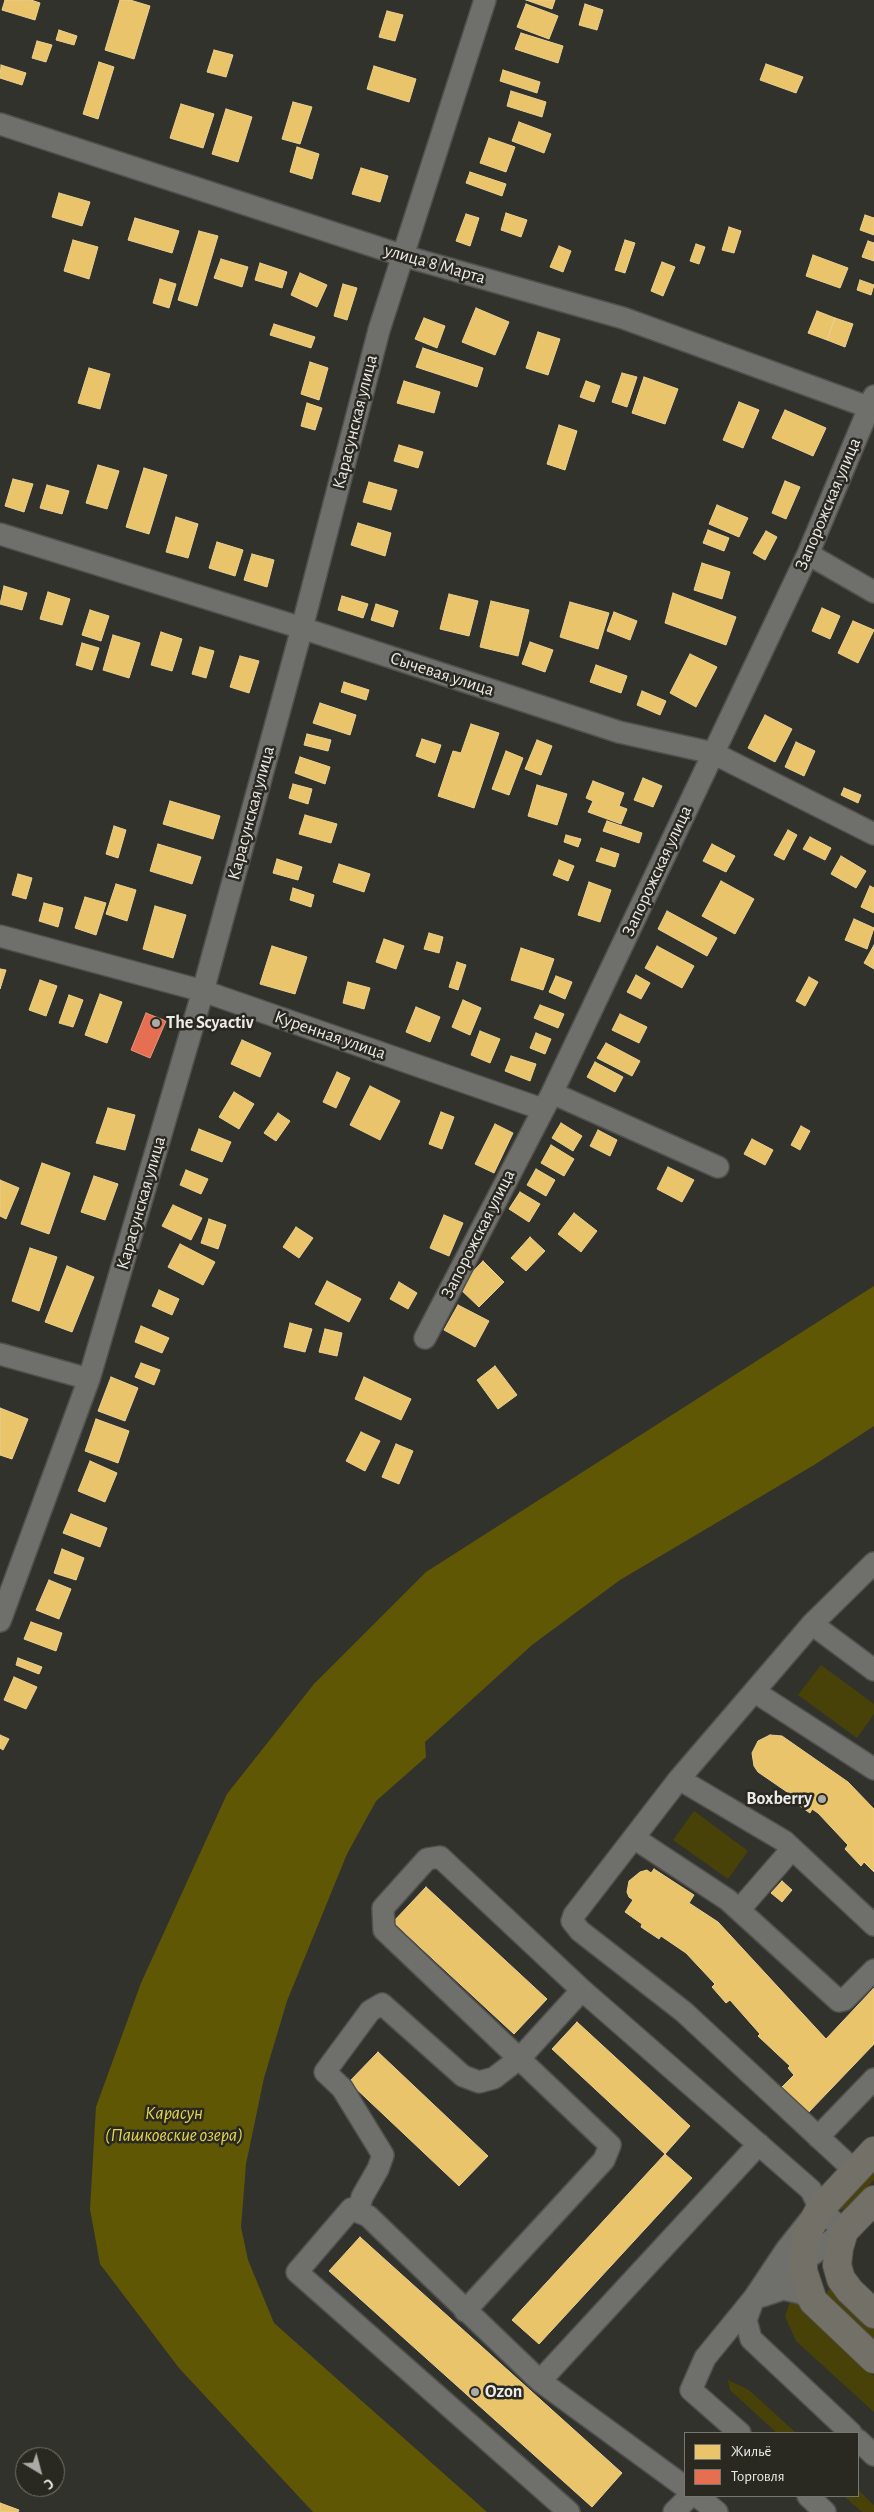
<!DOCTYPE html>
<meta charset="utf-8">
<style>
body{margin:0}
#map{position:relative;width:874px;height:2512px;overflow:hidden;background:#32322d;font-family:"Alegreya Sans",sans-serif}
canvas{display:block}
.legend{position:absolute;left:684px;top:2432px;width:175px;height:65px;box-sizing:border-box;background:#292922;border:1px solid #777771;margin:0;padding:6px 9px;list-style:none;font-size:15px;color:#ecebe7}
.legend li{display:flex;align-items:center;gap:10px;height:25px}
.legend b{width:25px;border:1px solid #777771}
.north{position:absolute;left:15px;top:2447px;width:50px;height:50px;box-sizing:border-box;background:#292922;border:1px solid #777771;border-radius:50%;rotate:143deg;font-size:14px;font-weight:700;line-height:20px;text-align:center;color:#ecebe7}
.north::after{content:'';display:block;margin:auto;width:18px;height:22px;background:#abaaa6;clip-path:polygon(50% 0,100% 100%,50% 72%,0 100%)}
</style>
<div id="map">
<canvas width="874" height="2512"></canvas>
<ul class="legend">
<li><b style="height:14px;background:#e9c46a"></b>Жильё</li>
<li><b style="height:14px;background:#e76f51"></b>Торговля</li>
</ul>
<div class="north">С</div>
</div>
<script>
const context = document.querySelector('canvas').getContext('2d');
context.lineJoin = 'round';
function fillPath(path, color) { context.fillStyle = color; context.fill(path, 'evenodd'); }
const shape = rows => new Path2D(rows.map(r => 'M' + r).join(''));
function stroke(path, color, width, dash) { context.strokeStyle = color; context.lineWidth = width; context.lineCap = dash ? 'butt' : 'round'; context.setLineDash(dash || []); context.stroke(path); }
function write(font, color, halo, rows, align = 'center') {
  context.font = font + ' "Alegreya Sans",sans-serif'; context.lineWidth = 5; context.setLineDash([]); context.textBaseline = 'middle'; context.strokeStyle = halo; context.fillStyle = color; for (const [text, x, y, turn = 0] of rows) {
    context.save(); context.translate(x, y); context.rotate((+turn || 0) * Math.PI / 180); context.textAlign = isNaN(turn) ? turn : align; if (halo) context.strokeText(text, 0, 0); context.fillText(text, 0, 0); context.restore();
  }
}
fillPath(shape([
 [821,1665,874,1704,874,1714,857,1738,798,1695],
 [694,1811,748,1851,728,1879,673,1840],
 [874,2164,874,2180,850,2205,843,2210,839,2210,837,2207],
 [829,2289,836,2290,874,2326,874,2342,826,2294],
 [791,2299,874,2376,874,2412,796,2341,785,2316],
 [728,2380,749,2390,796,2433,777,2433,730,2390],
 [858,2490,874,2505,874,2512,862,2512,844,2496,858,2496]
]), '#484208');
fillPath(shape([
 [874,1286,874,1426,814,1465,620,1580,532,1645,425,1742,426,1757,376,1801,347,1854,287,2001,264,2078,246,2164,241,2227,248,2260,274,2323,487,2512,313,2512,179,2368,100,2264,90,2209,96,2107,141,1983,227,1794,314,1684,426,1572]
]), '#605704');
const homes = shape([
 [5,0,31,0,40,3,35,20,2,10,5,0],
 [120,0,130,0,150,6,134,59,105,50,120,0],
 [526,0,555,0,552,9,526,0],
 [526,4,558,16,549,39,517,27,526,4],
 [585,4,603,10,597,30,579,25,585,4],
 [387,11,403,15,395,41,379,37,387,11],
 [59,30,77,36,74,45,56,40,59,30],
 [521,33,563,46,558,63,515,49,521,33],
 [37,41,52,45,46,62,32,58,37,41],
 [214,50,233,55,226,77,207,72,214,50],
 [99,62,114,67,98,119,83,114,99,62],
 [766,64,803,77,796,93,760,80,766,64],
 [1,65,26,73,22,85,0,78,1,65],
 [374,66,416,79,409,102,367,89,374,66],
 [503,70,540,82,537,93,500,81,503,70],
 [511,91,546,102,542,117,507,106,511,91],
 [293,102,312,107,300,144,282,139,293,102],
 [181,104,214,114,203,148,170,138,181,104],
 [226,109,252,117,238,162,212,154,226,109],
 [519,122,551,134,544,153,512,141,519,122],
 [489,138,515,147,506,172,480,163,489,138],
 [297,147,319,154,312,179,290,172,297,147],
 [361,168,388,176,380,202,352,194,361,168],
 [470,172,506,184,502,196,466,183,470,172],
 [59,193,90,202,82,226,52,217,59,193],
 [506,213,527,220,521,237,501,230,506,213],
 [466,214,479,218,470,246,456,241,466,214],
 [865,215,874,218,874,235,860,230,865,215],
 [135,218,179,231,172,253,128,240,135,218],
 [729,227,741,231,734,253,722,250,729,227],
 [199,231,218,236,197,306,178,300,199,231],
 [73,240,98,247,89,279,64,271,73,240],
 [625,240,635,243,625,273,615,270,625,240],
 [868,241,874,243,874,261,862,257,868,241],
 [696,244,705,247,699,264,690,261,696,244],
 [559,246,571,251,563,272,550,267,559,246],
 [813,255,848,268,840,288,806,276,813,255],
 [221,259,248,267,242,287,214,278,221,259],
 [662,262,675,267,663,296,651,291,662,262],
 [260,263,287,272,282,288,255,280,260,263],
 [300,273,327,285,317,307,291,295,300,273],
 [160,279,176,284,169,308,153,303,160,279],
 [860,280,874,285,871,295,857,290,860,280],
 [343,284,357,288,347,320,334,316,343,284],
 [476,308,509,322,495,355,462,342,476,308],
 [817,311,835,318,827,340,808,333,817,311],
 [424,318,445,326,437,348,415,339,424,318],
 [835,318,853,324,845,347,827,340,835,318],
 [274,324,315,337,311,348,270,335,274,324],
 [538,332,560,339,548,375,526,368,538,332],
 [423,348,483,368,477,387,416,367,423,348],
 [310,362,328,368,319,400,301,394,310,362],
 [89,368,110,374,100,409,78,403,89,368],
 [622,373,637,377,627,407,612,402,622,373],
 [644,377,678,389,665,424,632,413,644,377],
 [404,381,440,392,434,413,397,403,404,381],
 [586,381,600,386,594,402,580,397,586,381],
 [739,402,759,410,743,448,723,440,739,402],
 [307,403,322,408,315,430,301,426,307,403],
 [785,410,826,428,813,456,772,438,785,410],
 [559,425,577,431,565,470,547,464,559,425],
 [399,445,423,452,418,468,394,461,399,445],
 [98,465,119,471,107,509,86,503,98,465],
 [144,468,167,475,149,534,126,527,144,468],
 [13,479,33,484,24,512,5,506,13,479],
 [785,481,800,487,786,519,772,513,785,481],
 [369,482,397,490,391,510,363,502,369,482],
 [47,485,69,491,62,514,40,508,47,485],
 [717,505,748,518,739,537,709,524,717,505],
 [176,517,198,524,188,558,166,552,176,517],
 [358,523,391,533,385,556,351,545,358,523],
 [708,530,729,538,724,551,703,543,708,530],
 [766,531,777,537,765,560,753,553,766,531],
 [217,542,243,550,235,576,209,568,217,542],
 [252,554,274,560,267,587,244,580,252,554],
 [702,563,730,572,722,599,694,590,702,563],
 [4,586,27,593,22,610,0,604,4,586],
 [48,592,70,599,62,625,40,619,48,592],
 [673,593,736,617,726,645,665,623,673,593],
 [449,594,478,601,469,636,440,629,449,594],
 [342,596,368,604,363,618,338,610,342,596],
 [491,601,529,610,518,656,480,647,491,601],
 [570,602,609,613,598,649,560,637,570,602],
 [376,604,398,611,393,627,371,620,376,604],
 [822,608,840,616,830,639,812,631,822,608],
 [90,610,109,616,101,641,82,635,90,610],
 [614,612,637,621,630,640,607,631,614,612],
 [853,621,874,630,858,663,838,653,853,621],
 [161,632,182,639,172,671,151,665,161,632],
 [113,635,140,643,129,678,103,670,113,635],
 [530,642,553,650,545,672,522,664,530,642],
 [82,643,99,648,92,670,76,665,82,643],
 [200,647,214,651,206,678,192,674,200,647],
 [690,654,717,667,696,707,670,693,690,654],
 [240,656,259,661,249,693,230,687,240,656],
 [596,665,627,676,621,693,590,682,596,665],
 [344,682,369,690,366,700,341,692,344,682],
 [642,691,666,701,660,715,637,705,642,691],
 [320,703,356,715,350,735,313,723,320,703],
 [765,715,792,729,775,762,748,748,765,715],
 [471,724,499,733,474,808,438,796,453,751,461,753,471,724],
 [307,734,331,740,328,751,304,745,307,734],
 [422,739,441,745,435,763,416,756,422,739],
 [537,740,552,746,541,775,525,769,537,740],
 [796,742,815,751,804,776,785,767,796,742],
 [506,751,523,758,509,795,492,789,506,751],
 [300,757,330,767,325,784,295,773,300,757],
 [643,778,662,786,653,807,634,800,643,778],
 [593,781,624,793,619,806,627,809,621,824,588,812,593,801,586,798,593,781],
 [293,784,312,789,308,804,289,798,293,784],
 [537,785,567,794,557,825,528,816,537,785],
 [844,788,861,795,858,803,841,795,844,788],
 [170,801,220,816,213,839,163,824,170,801],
 [305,815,337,824,331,843,299,834,305,815],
 [607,821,642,833,639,843,603,831,607,821],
 [114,826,126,830,118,858,106,854,114,826],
 [788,830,797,835,784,860,774,855,788,830],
 [566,835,581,839,578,847,564,842,566,835],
 [810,837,831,848,825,860,803,849,810,837],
 [158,844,201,857,192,884,150,871,158,844],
 [712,844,735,856,726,872,703,861,712,844],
 [601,848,619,854,615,867,596,861,601,848],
 [841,856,866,871,856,888,831,874,841,856],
 [277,859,302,867,298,880,273,873,277,859],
 [559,860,574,866,568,881,553,875,559,860],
 [339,864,370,874,364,892,333,882,339,864],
 [18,874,32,878,26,899,12,895,18,874],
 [721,881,754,899,735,934,702,916,721,881],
 [589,882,611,890,600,922,578,915,589,882],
 [116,884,136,890,127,921,106,914,116,884],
 [870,886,874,888,874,913,861,907,870,886],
 [293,888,314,895,311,907,290,900,293,888],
 [85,897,106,903,96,935,75,928,85,897],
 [44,903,63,908,58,927,39,921,44,903],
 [155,906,186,915,173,958,143,949,155,906],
 [667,911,717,938,707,956,658,929,667,911],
 [854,919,874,928,867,949,845,940,854,919],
 [429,933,443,937,439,953,424,949,429,933],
 [384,939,404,946,396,969,376,962,384,939],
 [874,945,874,969,864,963,874,945],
 [272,946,307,957,295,994,260,984,272,946],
 [657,946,694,966,682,988,645,968,657,946],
 [521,948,554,959,543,990,511,980,521,948],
 [457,962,466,965,458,990,449,987,457,962],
 [0,969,6,970,0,989,0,969],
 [636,975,650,983,641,999,627,992,636,975],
 [556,976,572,982,565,999,549,992,556,976],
 [809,977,818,982,805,1006,796,1001,809,977],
 [40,980,57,986,46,1016,29,1010,40,980],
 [348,982,370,988,364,1009,343,1003,348,982],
 [100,994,122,1002,107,1043,85,1035,100,994],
 [69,995,83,1000,73,1027,59,1023,69,995],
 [463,1000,481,1008,470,1035,452,1027,463,1000],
 [540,1005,564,1014,558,1028,534,1018,540,1005],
 [416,1007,440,1017,430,1042,406,1032,416,1007],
 [620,1014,647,1027,639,1043,612,1030,620,1014],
 [480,1031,500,1039,490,1063,471,1055,480,1031],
 [536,1033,551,1039,545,1054,530,1048,536,1033],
 [242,1040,271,1053,260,1077,231,1064,242,1040],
 [606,1043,640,1061,632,1076,597,1058,606,1043],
 [511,1056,536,1064,530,1081,505,1071,511,1056],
 [595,1062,623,1077,615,1092,587,1077,595,1062],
 [337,1072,350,1078,336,1108,323,1102,337,1072],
 [370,1086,400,1101,380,1140,350,1125,370,1086],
 [234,1092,254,1104,239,1129,219,1117,234,1092],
 [108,1108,135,1115,125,1150,96,1143,108,1108],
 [441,1112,454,1117,442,1149,429,1144,441,1112],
 [278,1113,290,1121,276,1141,264,1133,278,1113],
 [561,1123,582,1136,573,1151,552,1138,561,1123],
 [495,1124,513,1133,494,1173,475,1164,495,1124],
 [801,1126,810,1131,800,1150,791,1145,801,1126],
 [199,1129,231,1142,222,1162,191,1150,199,1129],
 [598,1130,617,1140,610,1156,590,1146,598,1130],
 [752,1139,773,1150,765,1165,744,1154,752,1139],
 [551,1145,574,1159,564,1176,541,1163,551,1145],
 [42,1163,70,1173,49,1234,21,1224,42,1163],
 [668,1167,694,1180,682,1202,657,1189,668,1167],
 [536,1169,555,1180,546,1196,527,1185,536,1169],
 [186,1170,208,1179,201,1194,180,1185,186,1170],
 [94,1176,118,1184,105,1220,81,1212,94,1176],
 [0,1180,19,1188,6,1219,0,1216,0,1180],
 [520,1192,540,1204,529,1222,509,1209,520,1192],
 [173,1205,202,1218,191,1240,162,1226,173,1205],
 [574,1213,597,1231,581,1252,558,1234,574,1213],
 [444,1215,463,1223,449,1256,430,1248,444,1215],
 [209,1219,226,1225,218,1249,201,1243,209,1219],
 [296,1227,313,1238,299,1258,283,1247,296,1227],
 [530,1237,545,1251,526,1271,511,1258,530,1237],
 [180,1244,215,1262,203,1285,168,1267,180,1244],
 [30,1248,57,1257,39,1311,12,1301,30,1248],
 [483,1261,504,1282,479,1307,458,1287,483,1261],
 [67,1266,94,1277,72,1332,45,1322,67,1266],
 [327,1281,361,1299,349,1322,315,1304,327,1281],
 [399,1282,417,1293,408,1309,390,1299,399,1282],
 [159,1290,179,1299,172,1315,152,1306,159,1290],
 [458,1305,489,1321,475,1347,444,1330,458,1305],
 [290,1323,312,1329,305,1352,284,1347,290,1323],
 [141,1326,169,1338,162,1353,135,1342,141,1326],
 [325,1329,342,1333,337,1356,319,1352,325,1329],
 [141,1363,160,1370,154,1385,135,1377,141,1363],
 [495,1366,517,1395,498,1409,477,1380,495,1366],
 [111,1377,138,1388,125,1421,98,1411,111,1377],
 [364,1377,411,1399,401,1420,355,1399,364,1377],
 [0,1408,28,1419,12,1459,0,1455,0,1408],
 [96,1419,129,1431,118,1463,85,1451,96,1419],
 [361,1432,380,1441,365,1471,346,1461,361,1432],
 [396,1444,413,1451,399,1484,382,1477,396,1444],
 [90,1461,117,1473,105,1502,78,1491,90,1461],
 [71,1514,107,1528,100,1547,63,1533,71,1514],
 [62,1549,84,1558,76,1580,54,1573,62,1549],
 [49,1580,71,1589,59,1619,36,1610,49,1580],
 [31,1622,62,1633,56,1651,24,1639,31,1622],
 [18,1658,42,1667,39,1674,16,1665,18,1658],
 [14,1677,37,1687,26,1709,4,1700,14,1677],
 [0,1735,9,1739,3,1750,0,1748,0,1735],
 [770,1735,782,1736,848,1782,874,1809,874,1872,864,1862,861,1866,845,1849,848,1845,818,1813,812,1809,810,1813,790,1799,793,1796,758,1772,754,1766,752,1753,758,1741,770,1735],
 [654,1869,694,1895,689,1903,718,1922,826,2039,874,1988,874,2044,807,2114,780,2089,794,2075,788,2068,790,2066,758,2036,760,2034,730,2000,726,2003,712,1987,715,1984,686,1953,661,1936,659,1939,641,1927,642,1924,625,1912,633,1900,629,1897,627,1892,629,1881,640,1872,647,1870,651,1873,654,1869],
 [782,1881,792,1890,782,1902,771,1893,782,1881],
 [426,1887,547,1999,514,2034,393,1922,426,1887],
 [577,2022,690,2126,665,2154,552,2049,577,2022],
 [378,2052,488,2156,459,2186,349,2082,378,2052],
 [665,2154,692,2178,539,2344,512,2320,665,2154],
 [360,2237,622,2473,592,2507,329,2271,360,2237],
 [0,2503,19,2510,18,2512,0,2512,0,2503]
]);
fillPath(homes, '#e9c46a');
stroke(homes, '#ead090', 1);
const shops = shape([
 [146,1013,166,1021,150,1058,131,1050,146,1013]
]);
fillPath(shops, '#e76f51');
stroke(shops, '#e8947e', 1);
const minor = shape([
 [0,124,404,256,623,318,868,407],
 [0,534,302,628,619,732,713,753,874,834],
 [808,554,874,592],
 [0,936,203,991,542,1109],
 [552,1093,718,1167],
 [425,1338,552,1093,808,554,874,396],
 [0,1354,89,1379],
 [0,1621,89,1379,203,991,302,628,379,330,485,0],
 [812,1624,874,1670],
 [755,1692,874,1769],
 [679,1779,784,1841,874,1925],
 [634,1838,728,1900,839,2001,844,2000,874,1970],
 [739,1910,792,1849],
 [818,2137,874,2079],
 [855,2171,684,2012,580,1931,572,1921,574,1915,679,1779,812,1624,874,1563],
 [358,2212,362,2197,378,2169,383,2155,342,2088,325,2072,370,2011,382,2004,463,2076,479,2082,494,2078,520,2058,582,1990],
 [762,2296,783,2289,801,2293,813,2301],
 [465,2311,604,2160,610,2145,384,1930,383,1908,427,1859,440,1857,582,1990,811,2190,820,2209,844,2231,754,2298,746,2320,751,2339,851,2433],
 [540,2381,759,2144],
 [740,2433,691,2390,705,2358,754,2298,786,2250,809,2221],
 [858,2440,874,2455],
 [697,2496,717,2512],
 [808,2496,825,2512],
 [569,2512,297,2272,351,2209,368,2216,540,2381,685,2487],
 [674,2512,690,2496]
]);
const major = shape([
 [874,2151,820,2209,807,2233,803,2252,803,2271,813,2301,874,2359],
 [874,2200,844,2231,839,2248,837,2265,841,2279,850,2291,874,2314]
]);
stroke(minor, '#50504c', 24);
stroke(major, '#50504c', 30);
stroke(minor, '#6f6f6c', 21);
stroke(major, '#727067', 28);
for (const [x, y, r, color] of [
 [156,1023,5,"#abaaa6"],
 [822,1799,5,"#abaaa6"],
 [475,2392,5,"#abaaa6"]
]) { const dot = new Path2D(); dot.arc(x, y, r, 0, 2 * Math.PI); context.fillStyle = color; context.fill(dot); stroke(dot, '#292922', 2); }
write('18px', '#ecebe7', '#292922', [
 ["улица 8 Марта",435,264,16],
 ["Карасунская улица",355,422,-76],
 ["Запорожская улица",828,504,-67],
 ["Сычевая улица",442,674,18],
 ["Карасунская улица",251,813,-75],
 ["Запорожская улица",657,871,-65],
 ["Куренная улица",330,1035,19],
 ["Карасунская улица",141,1203,-74],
 ["Запорожская улица",478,1234,-63]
]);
write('bold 18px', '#ecebe7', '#292922', [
 ["The Scyactiv",166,1023],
 ["Boxberry",812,1799,"right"],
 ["Ozon",485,2392]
], 'left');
write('italic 19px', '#e6d54c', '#292922', [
 ["Карасун",174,2113],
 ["(Пашковские озера)",174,2135]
]);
</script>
